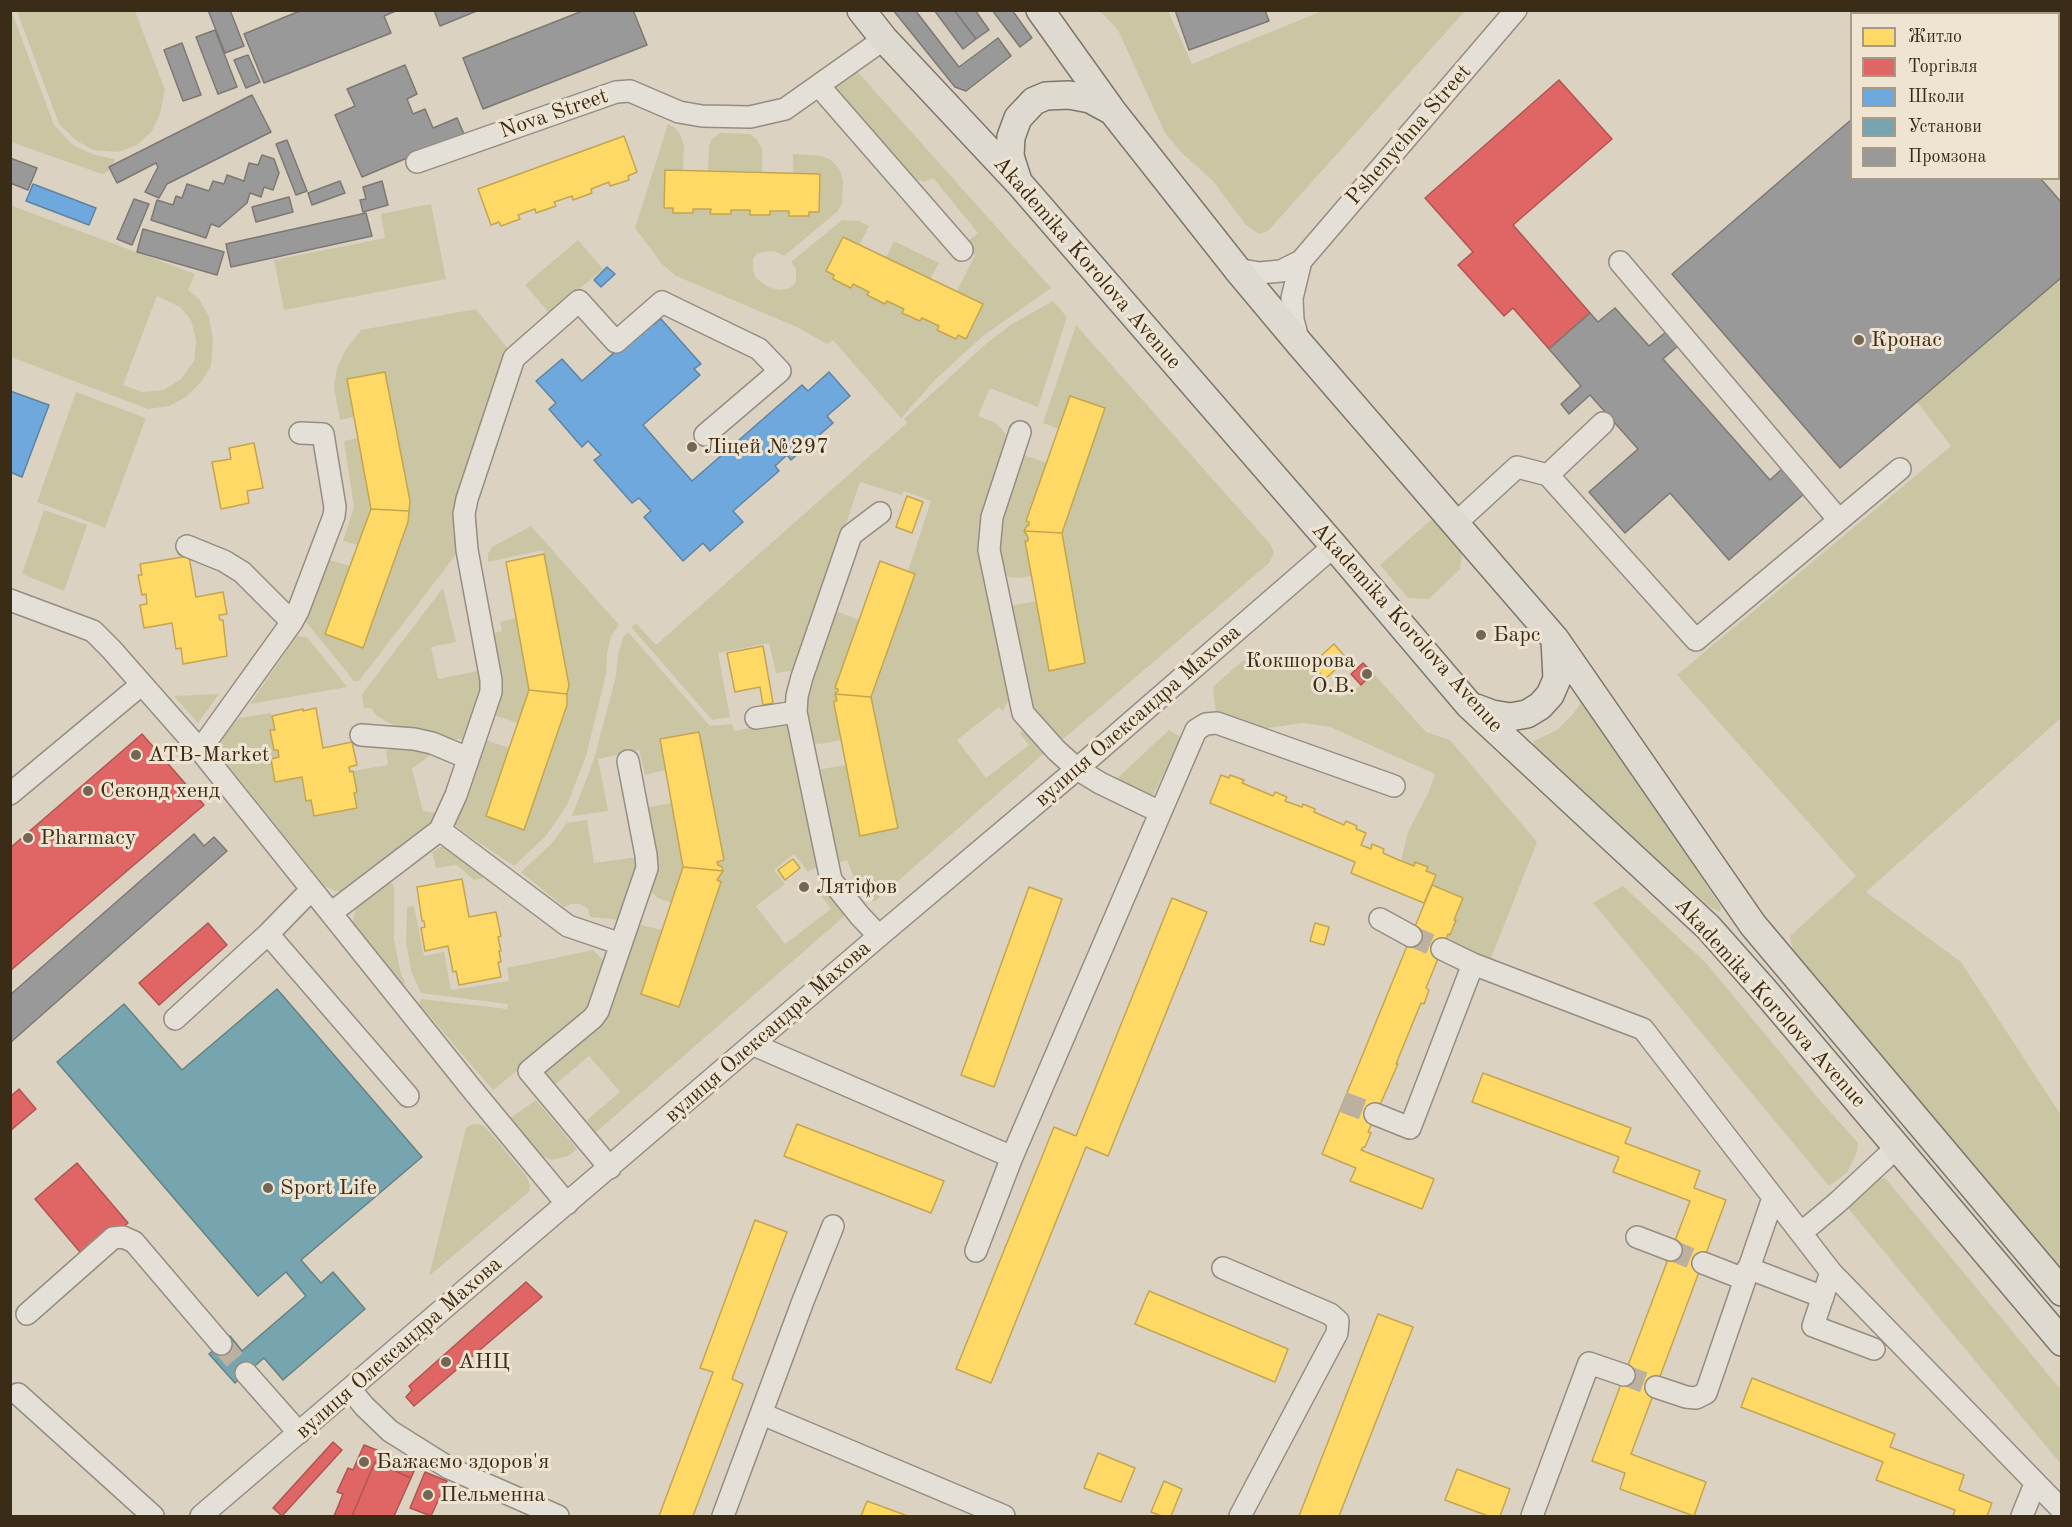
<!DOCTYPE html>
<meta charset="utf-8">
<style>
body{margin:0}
#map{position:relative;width:2072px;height:1527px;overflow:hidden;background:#dcd2c2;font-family:"Old Standard TT",serif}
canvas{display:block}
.frame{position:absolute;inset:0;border:12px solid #3b2c18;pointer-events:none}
.legend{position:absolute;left:1850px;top:12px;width:210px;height:168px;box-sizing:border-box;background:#efe4d1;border:2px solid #a79a87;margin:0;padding:8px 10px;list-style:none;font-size:18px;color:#3b2c18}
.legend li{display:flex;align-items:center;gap:12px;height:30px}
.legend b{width:30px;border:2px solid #a79a87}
</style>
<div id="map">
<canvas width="2072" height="1527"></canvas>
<div class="frame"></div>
<ul class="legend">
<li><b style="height:16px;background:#ffd966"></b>Житло</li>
<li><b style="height:16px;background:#e06666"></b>Торгівля</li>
<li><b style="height:16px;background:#6fa8dc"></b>Школи</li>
<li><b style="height:16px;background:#76a5af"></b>Установи</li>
<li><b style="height:16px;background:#999"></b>Промзона</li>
</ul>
</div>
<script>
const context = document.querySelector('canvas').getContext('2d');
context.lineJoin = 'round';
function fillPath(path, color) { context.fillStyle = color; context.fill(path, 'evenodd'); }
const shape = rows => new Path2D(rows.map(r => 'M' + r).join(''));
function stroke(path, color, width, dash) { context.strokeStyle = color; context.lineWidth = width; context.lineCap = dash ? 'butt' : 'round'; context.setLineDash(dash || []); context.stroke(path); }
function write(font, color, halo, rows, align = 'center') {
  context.font = font + ' "Old Standard TT",serif'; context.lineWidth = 6; context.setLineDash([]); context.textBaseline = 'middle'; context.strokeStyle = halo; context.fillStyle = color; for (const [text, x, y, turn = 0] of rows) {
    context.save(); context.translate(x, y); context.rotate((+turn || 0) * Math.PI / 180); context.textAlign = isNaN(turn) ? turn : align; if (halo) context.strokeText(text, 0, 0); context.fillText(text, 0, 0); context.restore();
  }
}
fillPath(shape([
 [11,10,54,125,73,145,92,154,114,159,115,168,102,174,11,142],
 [17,11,135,11,165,90,160,114,152,131,137,145,118,152,93,150,77,141,59,124],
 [1100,11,1168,11,1192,64,1322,11,1465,11,1268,231,1259,234,1246,225,1213,181,1181,152,1165,133,1118,30],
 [856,70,1051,288,983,336,936,379,901,418,833,340,827,344,797,327,676,276,662,264,635,228,668,124,674,127,680,134,684,145,683,170,665,170,664,208,673,208,673,213,693,213,693,209,711,209,710,213,731,210,750,210,750,215,769,215,770,211,789,211,789,216,809,216,809,212,819,212,820,174,793,173,793,154,822,156,831,160,840,170,843,181,842,203,838,211,784,256,774,251,757,253,753,259,753,270,756,278,768,287,780,290,790,288,796,282,796,269,791,262,842,220,859,221,869,226,860,244,843,237,827,271,834,275,833,279,850,288,853,284,869,292,867,295,885,304,887,301,904,309,902,313,920,321,922,318,958,335,983,304,957,291,975,255,966,243,978,233,933,178,925,182,909,178,836,90,836,84],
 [720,133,750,134,757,140,762,149,762,172,708,171,709,146,712,139],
 [431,204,446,279,284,310,274,260,385,238,381,214],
 [10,205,195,274,188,290,199,299,209,316,213,340,211,366,201,382,186,397,169,406,148,409,11,357],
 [157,296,180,307,191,320,196,341,194,361,181,379,164,390,142,392,123,385],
 [578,240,603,269,550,314,525,285],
 [894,241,939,263,930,279,886,258],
 [2061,277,2061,718,1866,892,1961,962,2061,1115,2061,1267,1793,952,1790,936,1856,876,1677,675,1951,446,1917,402],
 [1053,301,1067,317,1038,407,990,388,978,416,994,422,1001,428,1006,435,1008,443,986,515,1011,687,1009,699,1003,711,999,707,957,740,986,778,1029,745,1019,732,1026,731,1050,748,874,902,856,883,847,860,834,864,816,770,846,765,860,836,898,828,871,697,915,574,908,571,931,501,904,491,902,495,860,482,797,670,776,673,769,643,718,653,730,717,712,720,631,627,636,623,656,645,907,423,904,419,987,343,1012,324],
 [476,309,508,349,454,515,453,530,457,553,359,681,354,681,306,622,305,615,326,559,350,566,410,501,385,372,347,379,354,417,340,420,334,387,337,368,345,351,361,330],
 [1076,325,1271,545,1274,553,1269,563,1060,742,1032,711,1009,606,1036,601,1049,671,1085,663,1062,533,1059,429,1043,423],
 [76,392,146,418,105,528,37,502],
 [358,438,371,509,358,545,343,541,354,507,344,441],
 [1018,453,1047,463,1026,521,1029,522,1029,525,1026,526,1024,531,1028,537,1028,541,1025,541,1031,576,1020,578,1009,577,1001,571,995,548],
 [44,510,87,525,64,591,22,574],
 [1432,519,1462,554,1460,569,1429,599,1408,598,1380,565],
 [531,526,619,625,611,636,607,654,606,674,586,756,567,805,545,837,514,866,462,831,455,824,456,816,483,739,510,748,487,816,524,830,567,705,569,685,543,550,488,562,488,554,492,547],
 [443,588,456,642,431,647,438,679,483,670,485,682,469,734,462,739,454,739,405,729,389,723,377,716,371,708,364,708,362,694],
 [830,609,859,620,835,688,838,689,835,694,837,699,841,740,820,744,812,743,804,712],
 [516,618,529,690,518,723,493,715,490,634,502,631,500,622],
 [628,632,710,726,732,724,734,731,781,722,787,724,792,729,819,862,817,867,808,872,794,854,774,870,785,884,756,906,785,944,831,909,820,894,830,893,848,913,595,1133,587,1120,620,1092,589,1056,552,1087,545,1079,545,1071,597,1023,637,924,662,930,641,994,679,1007,721,883,717,880,718,877,721,876,722,867,718,865,717,862,724,860,699,732,660,739,666,770,645,775,639,750,598,759,608,811,572,816,594,759,616,676,618,655,623,637],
 [297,636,307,637,347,687,250,704],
 [1242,661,1312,664,1340,698,1363,684,1373,673,1426,732,1450,740,1537,842,1488,966,1443,946,1456,921,1454,920,1463,898,1432,885,1426,871,1427,867,1416,862,1414,866,1401,861,1408,832,1429,791,1435,774,1330,727,1303,723,1253,730,1217,723,1213,687],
 [219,694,198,723,174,696],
 [1584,702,1588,704,1721,907,1720,912,1710,907,1532,748,1534,741,1557,730,1574,713,1580,704],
 [271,713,275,730,270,731,274,750,278,750,279,757,271,759,275,782,302,777,306,801,311,800,314,816,357,808,354,793,357,792,353,771,388,765,386,750,413,747,432,754,412,769,423,811,437,813,433,824,341,891,335,891,325,886,224,760,221,750,221,743,224,735,239,718],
 [1169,730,1182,738,1150,801,1112,783],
 [672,803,683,867,672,903,658,898,648,889,643,808],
 [587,820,594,863,638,857,639,868,621,920,590,917,588,909,580,904,571,904,564,907,521,872,551,844,567,823],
 [450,846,483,874,483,878,474,880,457,865,436,868,432,852,440,847],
 [390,883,394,885,394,939,400,971,405,983,402,984,355,928,353,921,356,907],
 [1623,886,1706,963,1817,1097,1858,1143,1857,1152,1847,1173,1829,1186,1593,903],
 [414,906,424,956,444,952,451,990,509,981,507,968,593,950,608,965,587,1015,493,1090,419,1004,421,999,507,1009,508,1004,421,993,411,971,406,941,407,907],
 [536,1100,577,1149,568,1156,552,1160,543,1156,510,1118],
 [473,1124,482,1125,487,1129,527,1177,530,1185,529,1192,429,1276,466,1128],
 [1885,1178,2061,1390,2061,1464,1842,1201,1868,1180]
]), '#cac6a4');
const homes = shape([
 [624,136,637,172,628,176,629,180,610,186,609,182,591,189,592,193,573,200,572,196,554,202,556,206,536,213,535,209,518,215,520,219,501,226,499,222,491,225,478,189,624,136],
 [665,170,820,174,819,212,809,212,809,216,789,216,789,211,770,211,770,215,750,215,750,210,731,210,731,214,710,214,711,209,693,209,693,213,673,213,673,208,664,208,665,170],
 [843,237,983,304,966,339,958,335,956,339,937,330,939,326,922,318,920,321,902,313,904,309,887,301,885,304,867,295,869,292,853,284,851,288,833,279,834,275,826,271,843,237],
 [385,372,410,501,409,511,371,509,347,379,385,372],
 [1070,396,1105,408,1062,533,1024,531,1027,526,1029,525,1029,522,1026,521,1070,396],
 [254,443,263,488,247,491,249,503,221,509,212,462,231,459,229,448,254,443],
 [907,496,923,502,912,533,896,527,907,496],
 [371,509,409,511,408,522,363,648,325,634,371,509],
 [1024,531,1062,533,1085,663,1049,671,1025,541,1028,541,1028,537,1024,531],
 [544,554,569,685,567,694,529,690,506,562,544,554],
 [189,556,196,597,223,592,227,614,219,615,220,620,223,620,227,656,183,664,181,648,176,649,172,623,144,628,140,605,147,604,146,594,142,595,138,575,142,575,140,564,189,556],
 [880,561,915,574,871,697,835,694,838,691,838,689,835,688,836,685,880,561],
 [1334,644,1347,659,1325,679,1312,664,1334,644],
 [763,646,773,703,763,705,760,687,735,692,727,653,763,646],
 [529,690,567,694,567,705,524,830,486,816,529,690],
 [835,694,871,697,898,828,860,836,834,704,834,701,837,701,835,694],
 [316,708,323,748,352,742,357,765,349,767,350,772,353,771,357,792,354,793,357,808,314,816,311,800,306,801,302,777,275,782,271,759,279,757,278,750,274,750,270,730,275,730,272,716,303,709,303,711,316,708],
 [699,732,724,860,717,862,718,865,722,867,723,871,683,867,660,739,699,732],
 [1221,775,1229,778,1230,775,1244,780,1242,783,1273,796,1275,792,1287,797,1285,801,1302,807,1303,804,1315,809,1314,812,1344,825,1346,821,1357,826,1356,829,1366,833,1361,845,1371,849,1372,844,1384,849,1383,853,1401,861,1414,866,1415,862,1428,867,1426,871,1436,875,1424,903,1351,873,1355,862,1210,803,1221,775],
 [793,859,800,868,785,880,778,870,793,859],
 [683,867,723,871,717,880,721,882,679,1007,641,994,683,867],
 [462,879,469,917,496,912,501,936,498,937,501,951,499,951,501,962,498,962,501,977,459,985,456,971,453,972,448,946,425,951,421,928,425,927,424,921,422,921,417,887,462,879],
 [1432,885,1463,898,1454,920,1456,920,1450,935,1448,934,1426,988,1429,990,1424,1004,1421,1003,1396,1064,1398,1064,1368,1132,1371,1133,1365,1147,1363,1147,1361,1150,1434,1179,1422,1209,1350,1181,1356,1168,1322,1154,1432,885],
 [1029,887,1062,899,994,1087,961,1075,1029,887],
 [1172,898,1207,912,1108,1156,1086,1147,991,1383,956,1369,1054,1127,1076,1136,1172,898],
 [1315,923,1329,927,1324,945,1310,941,1315,923],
 [1483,1073,1631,1128,1625,1143,1700,1171,1694,1188,1726,1200,1631,1454,1706,1482,1694,1516,1620,1489,1625,1473,1592,1461,1690,1201,1613,1172,1619,1157,1472,1102,1483,1073],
 [797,1124,944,1181,931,1213,784,1156,797,1124],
 [755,1220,787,1232,732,1379,743,1384,693,1516,659,1516,713,1372,700,1368,755,1220],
 [1149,1291,1288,1349,1275,1382,1135,1324,1149,1291],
 [1378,1314,1413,1327,1339,1516,1299,1516,1378,1314],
 [1752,1378,1895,1434,1890,1447,1964,1475,1959,1490,1992,1503,1987,1516,1953,1516,1955,1510,1876,1480,1883,1462,1741,1407,1752,1378],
 [1098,1453,1135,1468,1121,1502,1084,1488,1098,1453],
 [1457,1469,1510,1489,1500,1516,1488,1516,1445,1500,1457,1469],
 [1164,1481,1182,1489,1171,1516,1162,1516,1151,1512,1164,1481],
 [867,1501,905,1515,908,1516,861,1516,867,1501]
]);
fillPath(homes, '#ffd966');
stroke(homes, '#c4a54f', 1.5);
const shops = shape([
 [1559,80,1612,139,1513,225,1590,313,1549,349,1513,308,1504,316,1458,265,1473,252,1425,198,1559,80],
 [1363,663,1373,673,1361,685,1351,674,1363,663],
 [142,734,204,805,10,971,10,848,142,734],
 [208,923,227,945,159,1005,139,983,208,923],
 [19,1089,36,1109,10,1131,10,1097,19,1089],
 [77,1163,128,1223,86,1259,35,1199,77,1163],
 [526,1282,542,1297,414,1406,406,1397,412,1390,409,1386,526,1282],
 [333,1442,342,1450,282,1516,273,1508,333,1442],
 [364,1445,399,1459,399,1462,415,1469,411,1478,375,1462,352,1516,334,1516,343,1494,337,1492,348,1468,353,1470,364,1445],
 [375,1462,411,1478,394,1516,352,1516,375,1462],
 [425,1472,447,1481,431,1516,410,1508,425,1472]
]);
fillPath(shops, '#e06666');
stroke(shops, '#ae554f', 1.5);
const schools = shape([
 [33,184,96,208,89,225,26,201,33,184],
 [607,267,615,274,601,287,594,280,607,267],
 [661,319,701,364,694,369,700,375,643,425,692,481,802,385,808,391,829,372,850,396,827,416,833,423,791,460,787,455,775,466,779,471,733,511,743,522,710,551,703,543,683,561,644,517,651,511,639,498,632,503,594,460,601,455,588,441,582,447,549,409,556,403,536,381,562,359,582,381,650,321,653,325,661,319],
 [10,391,49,405,22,477,10,472,10,391]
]);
fillPath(schools, '#6fa8dc');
stroke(schools, '#5f83a1', 1.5);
const public = shape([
 [277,989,422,1157,301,1260,321,1283,333,1272,365,1309,283,1380,264,1358,235,1383,209,1354,230,1336,242,1351,306,1296,286,1272,258,1296,57,1062,124,1004,182,1070,277,989]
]);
fillPath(public, '#76a5af');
stroke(public, '#648182', 1.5);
const industry = shape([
 [208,10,230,10,244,46,225,53,208,10],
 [302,10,398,10,384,16,391,33,264,83,244,34,302,10],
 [434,10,479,10,440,26,434,10],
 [585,10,633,10,647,45,483,109,463,58,585,10],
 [893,10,915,10,959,67,998,38,1011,56,966,91,955,87,893,10],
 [934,10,954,10,976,39,963,49,934,10],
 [954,10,975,10,989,30,976,39,954,10],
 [992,10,1012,10,1032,38,1020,47,992,10],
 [1175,10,1265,10,1269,21,1189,50,1175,10],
 [1995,10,2017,10,2014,14,1998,14,1995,10],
 [215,30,237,87,218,94,196,37,215,30],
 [182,43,201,95,183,101,164,50,182,43],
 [248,55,260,82,246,88,234,60,248,55],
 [405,65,417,94,407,99,413,114,425,109,433,128,457,118,464,134,362,177,335,115,355,106,347,89,405,65],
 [252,95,271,132,167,184,159,198,145,192,158,167,156,163,117,183,109,167,252,95],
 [1852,119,1852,178,2040,178,2062,203,2062,277,1840,468,1672,274,1852,119],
 [287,140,307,191,296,195,276,144,287,140],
 [262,155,274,159,279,173,273,190,264,187,261,197,250,193,247,203,219,227,211,224,206,238,151,220,157,200,173,205,176,196,182,198,187,184,209,191,213,181,224,184,227,175,244,181,249,163,258,165,262,155],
 [10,158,37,168,28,190,10,183,10,158],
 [340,181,345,193,312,205,308,193,340,181],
 [382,181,388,205,363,212,360,200,366,199,363,187,382,181],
 [289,197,293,212,256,222,252,207,289,197],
 [134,199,149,204,132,245,117,239,134,199],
 [366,213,372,236,231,267,226,244,366,213],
 [143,229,224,252,217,275,137,252,143,229],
 [1615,308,1649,346,1666,332,1678,346,1663,359,1770,480,1783,468,1805,493,1729,560,1670,493,1625,533,1589,492,1638,449,1590,395,1569,414,1561,404,1581,386,1549,349,1590,313,1598,322,1615,308],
 [194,834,204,846,214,837,227,851,10,1043,10,995,194,834]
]);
fillPath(industry, '#999');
stroke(industry, '#7d7872', 1.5);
stroke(shape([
 [1411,936,1442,949],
 [1343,1102,1375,1114],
 [1671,1250,1703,1263],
 [221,1344,246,1373],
 [1624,1375,1656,1387]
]), '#bcb1a0', 21, [21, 10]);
const minor = shape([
 [819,86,962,250],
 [417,162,616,92,630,91,679,112,702,116,750,117,785,109,884,39],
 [1620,262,1839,520],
 [1237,269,1259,273,1281,271,1301,261,1516,10],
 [1299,342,1293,320,1292,298,1301,261],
 [1020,432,992,517,989,550,1023,713,1056,750,1077,769,1100,783,1160,812],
 [1548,475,1603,423],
 [1456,523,1517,467,1548,475,1696,640,1900,469],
 [187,546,224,561,242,572,292,622],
 [10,600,93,631,111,649,200,750,475,1093,567,1204],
 [796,712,831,880,860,916,879,936],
 [756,718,796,712,797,696,802,677,851,535,880,513],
 [361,735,414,739,432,743,468,758],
 [200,750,292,622,298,611,334,516,335,507,323,434,300,433],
 [10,794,142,684],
 [440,830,456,795,491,692,491,680,467,550,464,514,467,499,514,358,579,301,616,342,662,302,759,349,780,371,705,435],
 [331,913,440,830,568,926,621,944],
 [1380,919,1411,936],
 [268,934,408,1096],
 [1442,949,1473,964,1643,1029,1831,1272,2062,1510],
 [175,1019,268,934,311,890],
 [754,1045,1012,1157],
 [1375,1114,1410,1128,1473,964],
 [610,1168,529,1071,593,1018,598,1011,647,868,646,855,628,761],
 [1801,1233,1838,1202,1897,1147],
 [1637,1237,1671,1250],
 [976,1251,1012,1157,1196,730,1206,724,1217,723,1394,786],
 [1703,1263,1744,1279],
 [1223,1268,1330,1314,1338,1321,1337,1333,1240,1516],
 [1748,1268,1823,1297],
 [1831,1272,1813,1326,1874,1349],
 [27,1314,113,1238,123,1237,134,1242,221,1344],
 [246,1373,299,1433],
 [1656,1387,1686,1397,1696,1398,1706,1393,1773,1198],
 [351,1390,364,1406,390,1431,449,1468,558,1516],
 [18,1394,153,1516],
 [762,1414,1004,1516],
 [201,1516,879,936,1077,769,1334,546],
 [723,1516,803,1301,833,1226],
 [1532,1516,1589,1363,1624,1375],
 [2022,1516,2035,1484]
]);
const major = shape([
 [861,10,884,39,1019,183,1334,546,1469,705,1708,927,1764,990,2062,1342],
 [1040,10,1113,112,1237,269,1299,343,1555,639,1753,925,2062,1292],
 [1018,181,1010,156,1011,137,1018,118,1034,101,1046,96,1069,95,1090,99,1112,111],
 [1476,708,1492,714,1510,717,1527,714,1540,706,1550,695,1557,679,1555,639]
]);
stroke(minor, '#948d81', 24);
stroke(major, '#7d766b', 30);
stroke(minor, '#e4dfd7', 21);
stroke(major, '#dfdad0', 27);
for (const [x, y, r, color] of [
 [1859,340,6,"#736654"],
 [692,447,6,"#736654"],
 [1481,635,6,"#736654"],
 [1367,674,6,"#736654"],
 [136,755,6,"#736654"],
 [88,791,6,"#736654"],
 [28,838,6,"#736654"],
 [804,887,6,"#736654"],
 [268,1188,6,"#736654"],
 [446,1362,6,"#736654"],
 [364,1462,6,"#736654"],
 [428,1495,6,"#736654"]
]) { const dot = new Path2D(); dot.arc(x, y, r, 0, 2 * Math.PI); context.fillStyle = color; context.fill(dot); stroke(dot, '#efe4d1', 2); }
write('22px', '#3b2c18', '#efe4d1', [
 ["Nova Street",554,114,-19],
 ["Pshenychna Street",1409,135,-49],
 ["Akademika Korolova Avenue",1087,263,49],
 ["Akademika Korolova Avenue",1407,628,48],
 ["вулиця Олександра Махова",1138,716,-41],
 ["Akademika Korolova Avenue",1770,1003,48],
 ["вулиця Олександра Махова",768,1032,-41],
 ["вулиця Олександра Махова",399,1348,-41]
]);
write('22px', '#3b2c18', '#efe4d1', [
 ["Кронас",1871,340],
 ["Ліцей №297",704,447],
 ["Барс",1493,635],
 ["Кокшорова",1355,661,"right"],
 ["О.В.",1355,686,"right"],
 ["ATB-Market",148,755],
 ["Секонд хенд",100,791],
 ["Pharmacy",40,838],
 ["Лятіфов",816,887],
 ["Sport Life",280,1188],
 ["АНЦ",458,1362],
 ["Бажаємо здоров'я",376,1462],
 ["Пельменна",440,1495]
], 'left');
</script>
